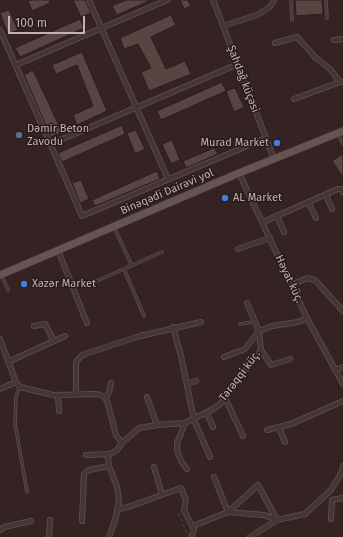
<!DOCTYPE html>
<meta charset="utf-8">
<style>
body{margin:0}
#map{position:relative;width:343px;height:537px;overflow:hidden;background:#342322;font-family:"Fira Sans",sans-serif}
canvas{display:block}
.scale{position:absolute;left:8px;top:16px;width:77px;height:18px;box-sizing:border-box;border:2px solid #c2b1af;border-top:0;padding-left:5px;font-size:12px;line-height:14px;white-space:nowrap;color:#c2b1af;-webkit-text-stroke:3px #2a1b1b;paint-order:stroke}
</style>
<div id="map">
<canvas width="343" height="537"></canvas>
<div class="scale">100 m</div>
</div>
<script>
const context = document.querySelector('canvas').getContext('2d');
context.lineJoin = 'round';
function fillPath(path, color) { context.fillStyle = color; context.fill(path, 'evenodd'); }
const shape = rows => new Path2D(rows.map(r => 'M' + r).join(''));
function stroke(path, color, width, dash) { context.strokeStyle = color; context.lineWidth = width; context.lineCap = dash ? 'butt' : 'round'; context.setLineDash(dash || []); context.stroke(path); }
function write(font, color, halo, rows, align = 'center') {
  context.font = font + ' "Fira Sans",sans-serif'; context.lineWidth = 3; context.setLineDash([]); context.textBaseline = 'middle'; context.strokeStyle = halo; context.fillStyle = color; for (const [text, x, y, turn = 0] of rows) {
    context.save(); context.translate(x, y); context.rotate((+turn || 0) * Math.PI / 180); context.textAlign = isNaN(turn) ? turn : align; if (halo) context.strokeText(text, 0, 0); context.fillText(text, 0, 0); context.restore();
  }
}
const building = shape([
 [31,0,49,0,50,3,32,11,28,1,31,0],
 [73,0,85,0,91,13,81,17,73,0],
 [126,0,151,0,117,15,112,6,126,0],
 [180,0,188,0,191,6,184,9,180,0],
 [295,0,322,0,323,14,296,16,295,0],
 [9,10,18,30,8,34,0,13,9,10],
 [171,15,176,25,151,37,166,69,185,61,191,74,149,91,141,72,151,68,138,44,124,49,120,38,171,15],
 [80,19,84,28,20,57,15,48,80,19],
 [82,52,107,111,77,125,73,115,93,106,77,65,56,74,52,65,82,52],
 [33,70,62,132,51,137,24,75,33,70],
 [222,82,226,91,161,120,157,111,222,82],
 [235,88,244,107,234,112,226,91,235,88],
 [122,125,125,134,62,162,58,153,122,125],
 [136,130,145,149,135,154,127,133,136,130],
 [172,140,180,160,171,164,162,144,172,140],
 [214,148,218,154,186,168,183,161,214,148],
 [343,154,343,177,332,161,343,154],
 [157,171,160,179,95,206,92,200,157,171],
 [81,180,89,199,80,203,72,183,81,180]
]);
fillPath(building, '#594443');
stroke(building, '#2c1d1c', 1);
const service = shape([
 [291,0,292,20],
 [326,0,327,18],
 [338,134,343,144],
 [114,227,132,266],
 [124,269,144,316],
 [2,276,8,290],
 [90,284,162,252],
 [240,324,254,322],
 [20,387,16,396,15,423,27,492]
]);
const minor = shape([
 [89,0,168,179],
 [213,0,274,159],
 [223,26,257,15,270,7,274,0],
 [0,30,82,216,266,138],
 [334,40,343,39],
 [275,43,297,37,316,58,330,69,340,82,343,82],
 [16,65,167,0],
 [294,99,340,82],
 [51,144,238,64],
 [239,173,307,318,343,384],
 [326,195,332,209],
 [308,202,316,218],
 [277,216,284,232],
 [263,222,338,189,341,189,343,192],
 [238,249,270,238],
 [58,250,87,323],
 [291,285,307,278,315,280,343,311],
 [34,326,45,324,54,341],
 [173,327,181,356,194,420,210,457],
 [0,339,16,382,20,387,53,395,97,394,103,396,107,401,116,435,122,443],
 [261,350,271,365,290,359],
 [224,357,245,349,259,331,247,303],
 [8,362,65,336],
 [335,370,343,367],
 [187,384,196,381],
 [0,389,16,382],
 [76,394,76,362,82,355,140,336,201,322],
 [58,395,59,411],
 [147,397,157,425],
 [106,398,109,392,111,383],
 [225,398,243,436],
 [207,413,213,427],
 [185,423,177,443,177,451,181,461,187,469],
 [279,428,285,442],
 [267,430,291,424,343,401],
 [86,455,110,454],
 [154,467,162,494],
 [214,477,228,512,264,515,277,520],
 [118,509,128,507,181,488,186,500,184,510,194,530,191,537],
 [331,519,332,500,343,498],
 [82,521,84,474,89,470,109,466],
 [193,526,228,512,258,485,277,520],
 [0,530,4,527,31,521],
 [49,537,50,520],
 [109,537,116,517,119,499,117,487,109,466,108,457,110,454,117,450,122,443,139,428,157,425,185,423,213,409,220,404,261,350,259,331,272,326,298,322,307,318],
 [250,537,277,520,305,514,331,490,342,472,343,466]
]);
const primary = shape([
 [0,275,239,173,343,131]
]);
stroke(service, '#60514f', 3.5);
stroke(minor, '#60514f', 6);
stroke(primary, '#4f3f3e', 8);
stroke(shape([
 [179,513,187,534]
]), '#5c4a51', 1, [3, 3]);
stroke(service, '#453635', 2);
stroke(minor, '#453635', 4.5);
stroke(primary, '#655453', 7);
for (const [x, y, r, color] of [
 [19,135,4,"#5c6f8a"],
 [277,143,4,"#3f7fe0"],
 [225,198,4,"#3f7fe0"],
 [24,284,4,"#3f7fe0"]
]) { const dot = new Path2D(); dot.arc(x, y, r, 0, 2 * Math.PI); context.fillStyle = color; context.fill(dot); stroke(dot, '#2a1b1b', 1.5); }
write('11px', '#c2b1af', '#2a1b1b', [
 ["Şahdağ küçəsi",243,79,69],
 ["Binəqədi Dairəvi yol",167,192,-23],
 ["Həyat küç.",289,279,65],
 ["Tərəqqi küç.",240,376,-53]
]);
write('11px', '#c2b1af', '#2a1b1b', [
 ["Dəmir Beton",27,129],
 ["Zavodu",27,142],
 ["Murad Market",269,143,"right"],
 ["AL Market",233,198],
 ["Xəzər Market",32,284]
], 'left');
</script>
